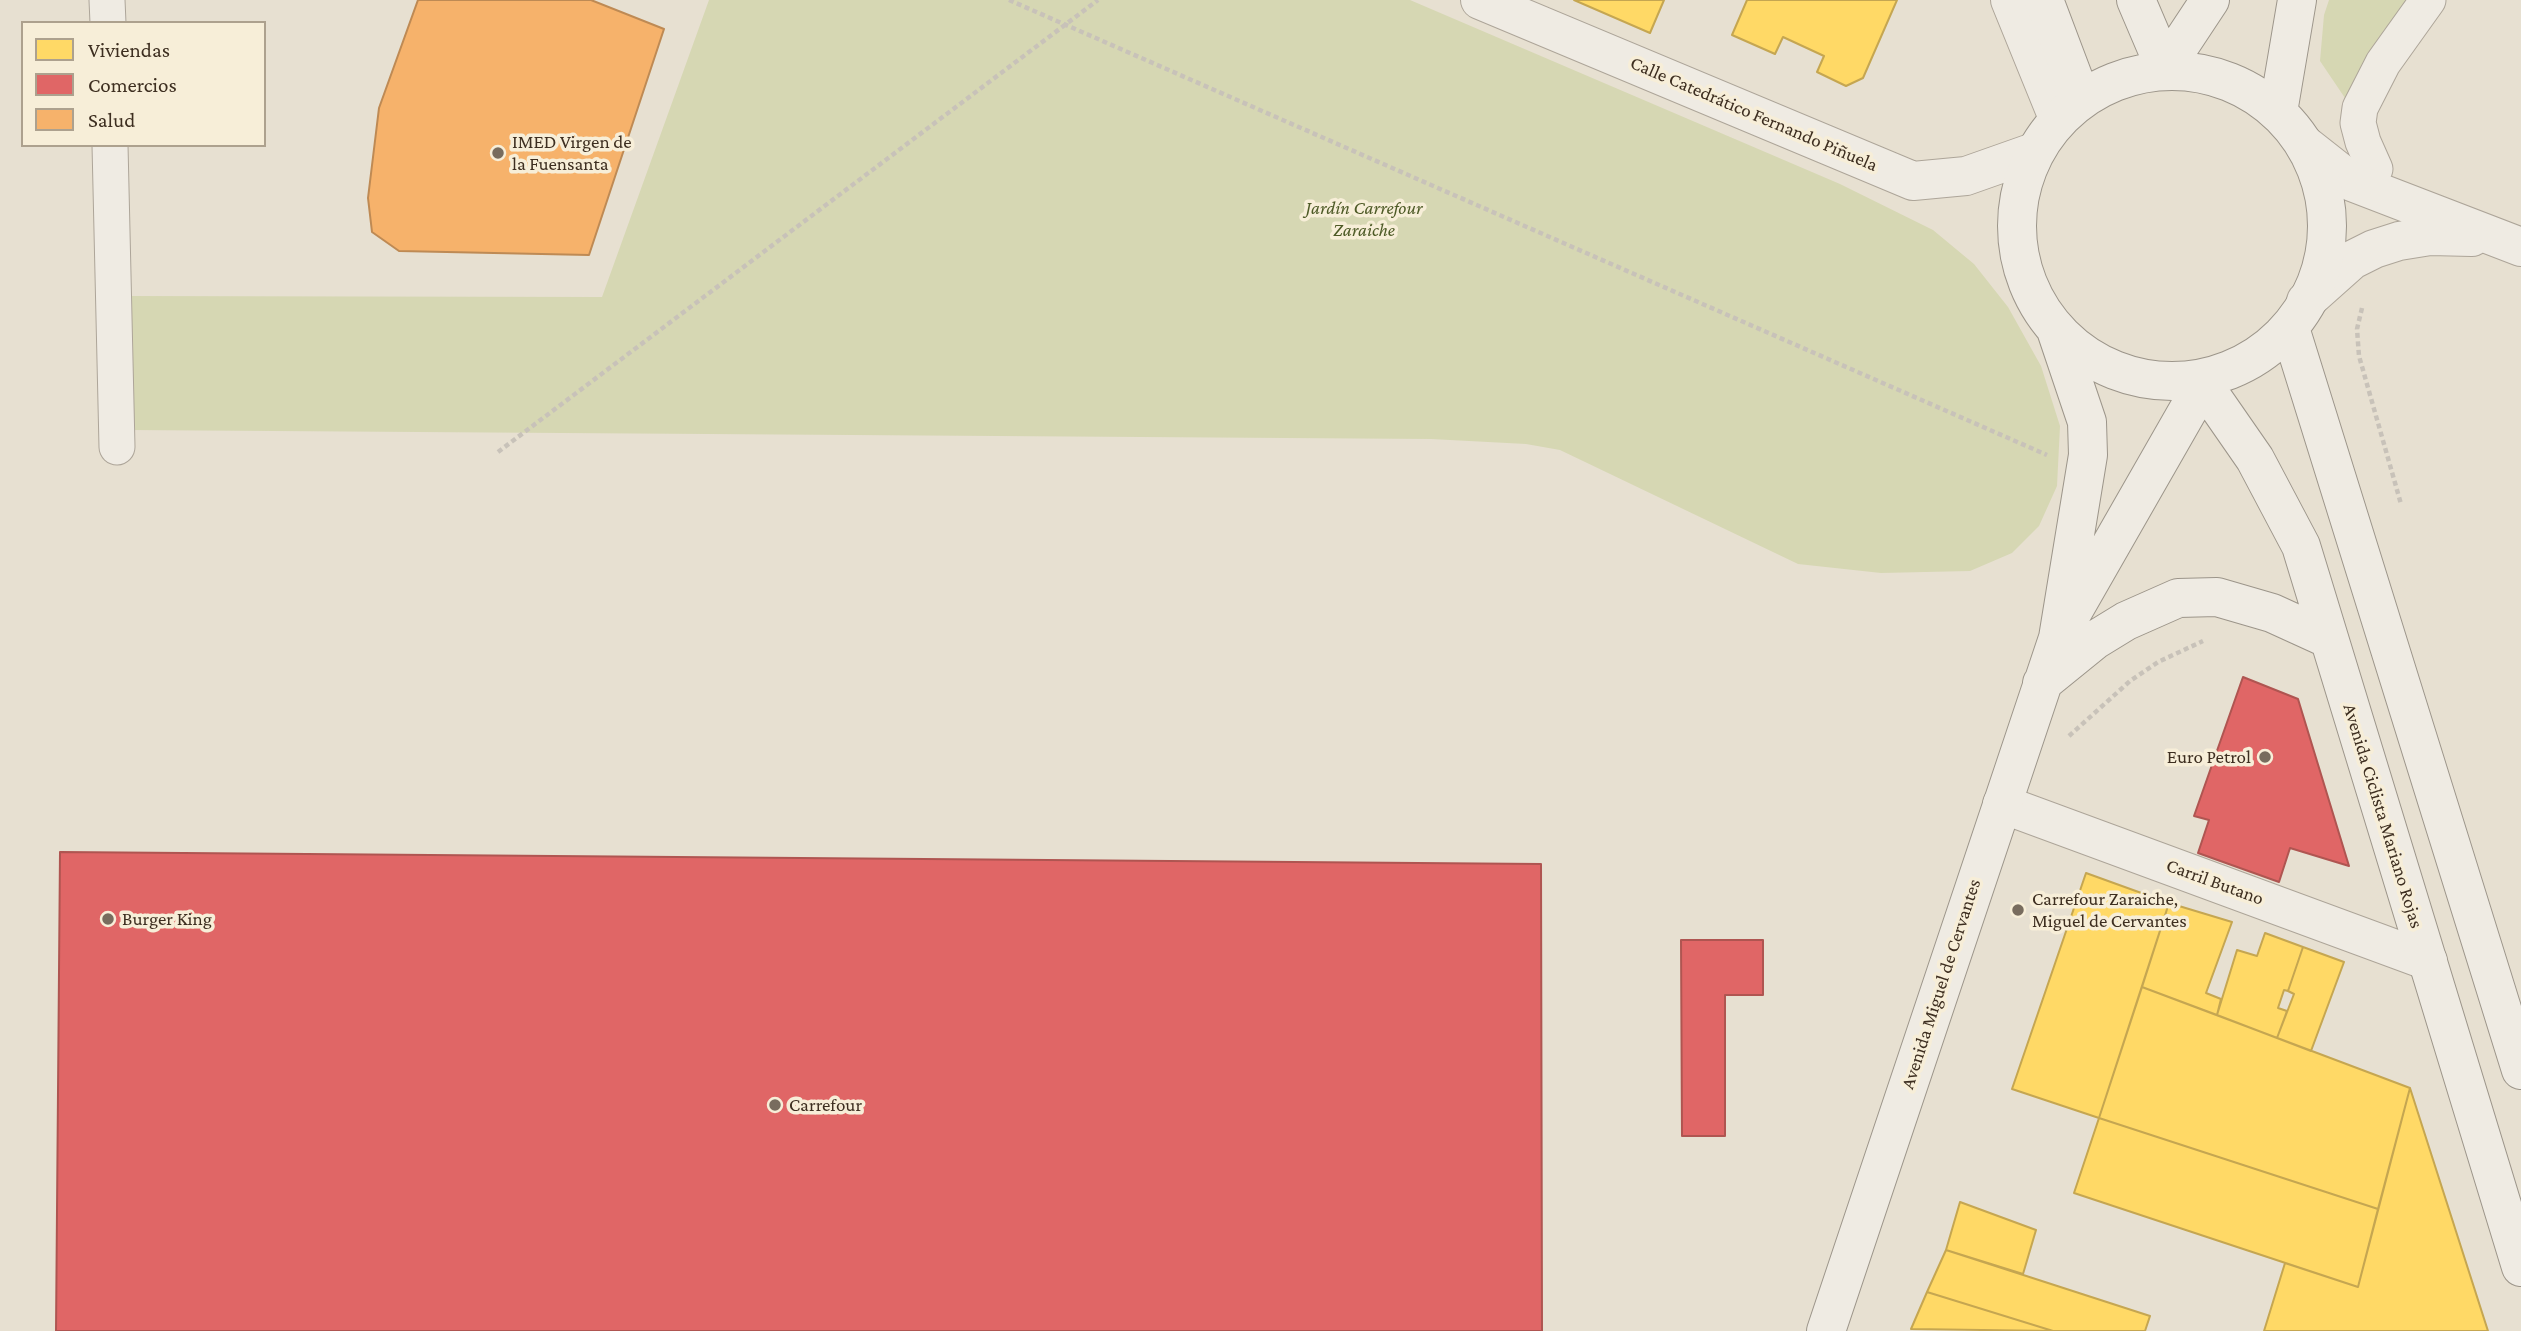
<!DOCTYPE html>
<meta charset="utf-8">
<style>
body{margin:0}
#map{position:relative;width:2521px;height:1331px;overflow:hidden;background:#e7e0d1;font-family:"Crimson Pro",serif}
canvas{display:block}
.legend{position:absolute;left:21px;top:21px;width:245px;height:126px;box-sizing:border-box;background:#f7eed8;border:2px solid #ada18e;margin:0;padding:9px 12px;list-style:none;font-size:21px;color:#3d2e20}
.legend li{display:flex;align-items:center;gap:14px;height:35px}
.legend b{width:35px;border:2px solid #ada18e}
</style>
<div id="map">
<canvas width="2521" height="1331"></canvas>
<ul class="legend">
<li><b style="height:19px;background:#ffd966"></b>Viviendas</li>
<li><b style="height:19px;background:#e06666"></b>Comercios</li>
<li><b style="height:19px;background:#f6b26b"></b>Salud</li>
</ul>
</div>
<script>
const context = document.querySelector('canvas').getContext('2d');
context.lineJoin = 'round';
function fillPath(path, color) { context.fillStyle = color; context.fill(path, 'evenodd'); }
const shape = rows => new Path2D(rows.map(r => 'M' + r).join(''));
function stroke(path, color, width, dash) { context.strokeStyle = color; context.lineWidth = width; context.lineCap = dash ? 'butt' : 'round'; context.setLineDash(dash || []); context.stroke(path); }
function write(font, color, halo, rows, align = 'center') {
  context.font = font + ' "Crimson Pro",serif'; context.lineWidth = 7; context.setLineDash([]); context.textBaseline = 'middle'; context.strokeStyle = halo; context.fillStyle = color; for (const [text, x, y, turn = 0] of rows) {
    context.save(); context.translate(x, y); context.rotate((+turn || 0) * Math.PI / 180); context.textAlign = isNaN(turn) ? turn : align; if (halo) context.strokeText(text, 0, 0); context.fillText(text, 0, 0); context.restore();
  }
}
fillPath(shape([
 [709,0,1410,0,1840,184,1933,230,1974,264,2008,307,2041,366,2060,426,2057,486,2039,526,2012,553,1970,571,1881,573,1798,564,1560,450,1526,444,1431,439,128,430,126,296,602,297],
 [2329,0,2411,0,2345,98,2320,61,2324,15]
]), '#d6d7b3');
const homes = shape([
 [1574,0,1664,0,1650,33,1574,0],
 [1747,0,1897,0,1863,78,1846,86,1817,72,1824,56,1783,37,1775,54,1732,35,1747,0],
 [2086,873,2169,903,2099,1118,2012,1089,2086,873],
 [2169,903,2232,922,2206,993,2221,999,2217,1015,2142,987,2169,903],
 [2265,933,2303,947,2288,991,2284,990,2278,1008,2287,1011,2277,1038,2217,1015,2237,950,2257,956,2265,933],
 [2303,947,2344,962,2311,1051,2277,1038,2294,994,2288,991,2303,947],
 [2142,987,2410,1088,2378,1209,2099,1118,2142,987],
 [2410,1088,2488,1331,2264,1331,2285,1263,2358,1287,2410,1088],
 [2099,1118,2378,1209,2358,1287,2074,1193,2099,1118],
 [1960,1202,2036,1230,2023,1274,1946,1250,1960,1202],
 [1946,1250,2150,1316,2145,1331,2053,1331,1927,1292,1946,1250],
 [1927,1292,2053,1331,1911,1329,1927,1292]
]);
fillPath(homes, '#ffd966');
stroke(homes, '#c5a651', 2);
const shops = shape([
 [2243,677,2298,699,2349,866,2290,848,2279,882,2198,853,2209,820,2194,816,2243,677],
 [60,852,1541,864,1542,1331,56,1331,60,852],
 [1681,940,1763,940,1763,995,1725,995,1725,1136,1682,1136,1681,940]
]);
fillPath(shops, '#e06666');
stroke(shops, '#af5551', 2);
const health = shape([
 [418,0,591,0,664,29,589,255,399,251,372,232,368,198,379,108,418,0]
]);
fillPath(health, '#f6b26b');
stroke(health, '#be8a54', 2);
const pedestrian = shape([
 [107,0,108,23],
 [110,145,117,447],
 [2375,169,2363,142,2358,123,2360,108,2383,63,2428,0]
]);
const minor = shape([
 [1480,0,1913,181,1966,176,2034,152],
 [2010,0,2058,118],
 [2305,145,2352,182,2521,247],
 [2306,301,2352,260,2374,249,2399,241,2430,236,2472,237],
 [2002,804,2428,961]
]);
const secondary = shape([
 [2044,0,2081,98],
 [2136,0,2165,68],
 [2165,68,2210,0],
 '2017 226a155 155 0 1 1 310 0a155 155 0 1 1-310 0Z',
 [2278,112,2297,0],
 [2290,328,2521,1070],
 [2203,384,2255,459,2301,546,2521,1267],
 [2072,613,2203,384],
 [2042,683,2095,640,2126,621,2178,598,2217,597,2272,613,2329,639],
 [1826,1331,2058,638,2088,455,2087,422,2056,330]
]);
stroke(pedestrian, '#ada599', 37);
stroke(minor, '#ada599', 40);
stroke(secondary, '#9c958a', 40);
stroke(shape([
 [1009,0,2047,455],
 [2362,308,2357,329,2359,356,2401,504],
 [498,452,1098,0],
 [2069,736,2130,681,2158,662,2203,641]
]), '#c8c2b9', 4.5, [5, 3.5]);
stroke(pedestrian, '#efebe3', 35);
stroke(minor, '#efebe3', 38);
stroke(secondary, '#efebe3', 38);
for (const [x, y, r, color] of [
 [498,153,7,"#786c5e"],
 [2265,757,7,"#786c5e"],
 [2018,910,7,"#786c5e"],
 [108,919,7,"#786c5e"],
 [775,1105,7,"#786c5e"]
]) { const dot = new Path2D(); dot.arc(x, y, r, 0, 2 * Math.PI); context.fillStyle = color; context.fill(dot); stroke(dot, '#f7eed8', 2.5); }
write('19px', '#3d2e20', '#f7eed8', [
 ["Calle Catedrático Fernando Piñuela",1754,114,23],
 ["Avenida Ciclista Mariano Rojas",2383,816,73],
 ["Carril Butano",2215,882,20],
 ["Avenida Miguel de Cervantes",1941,984,-72]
]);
write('19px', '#3d2e20', '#f7eed8', [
 ["IMED Virgen de",512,142],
 ["la Fuensanta",512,164],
 ["Euro Petrol",2251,757,"right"],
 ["Carrefour Zaraiche,",2032,899],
 ["Miguel de Cervantes",2032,921],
 ["Burger King",122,919],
 ["Carrefour",789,1105]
], 'left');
write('italic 19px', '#4d5a26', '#f7eed8', [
 ["Jardín Carrefour",1364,208],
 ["Zaraiche",1364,230]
]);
</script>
